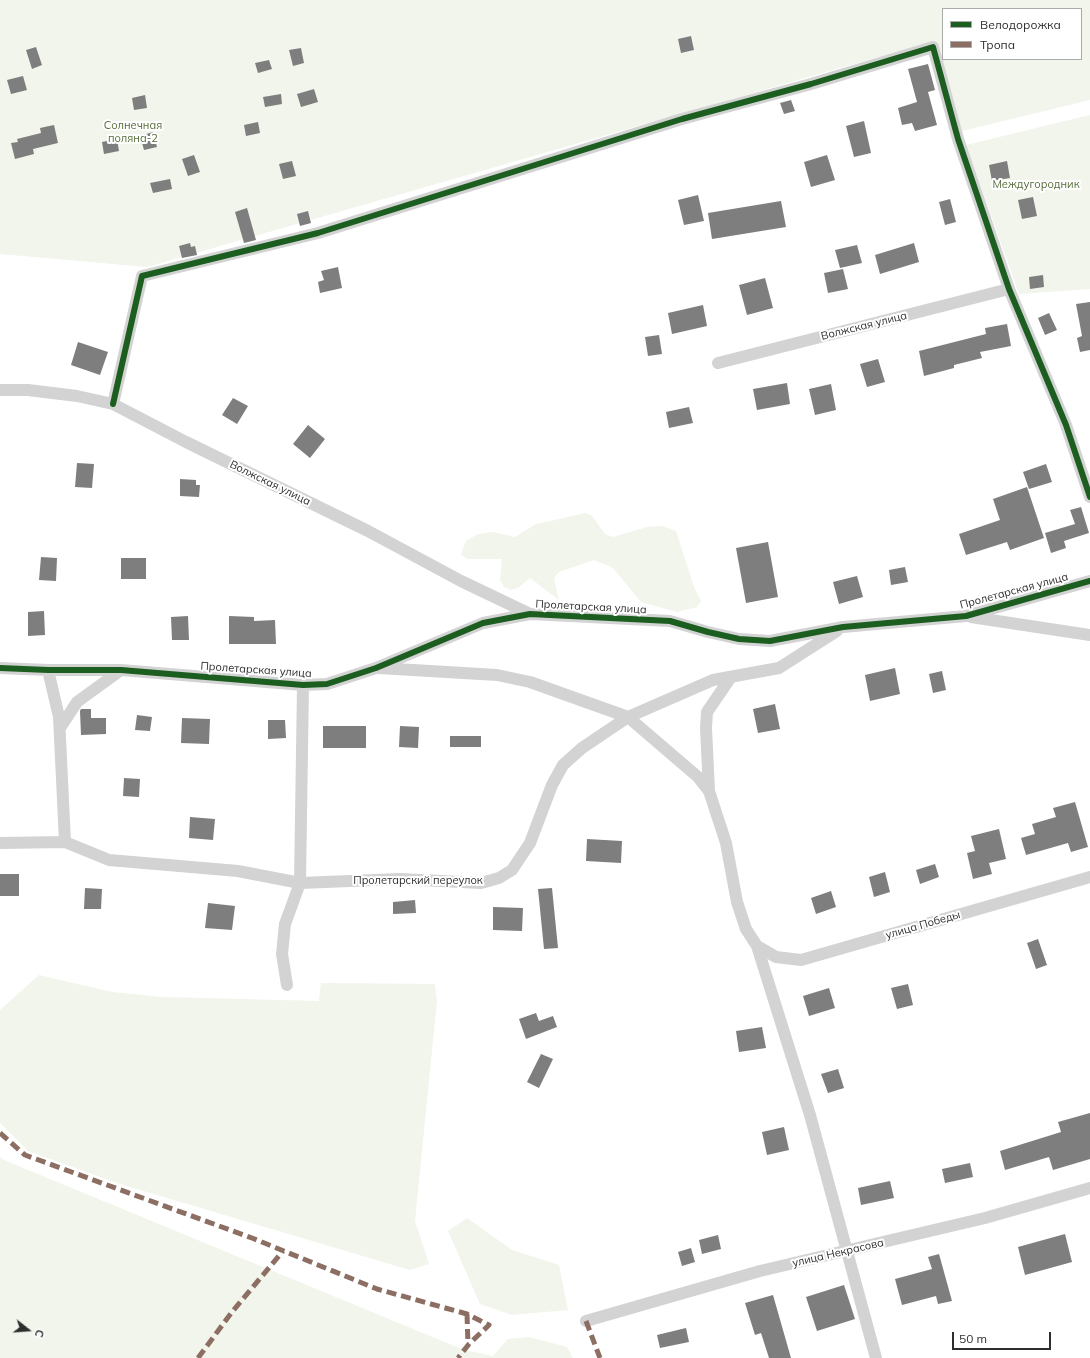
<!DOCTYPE html>
<meta charset="utf-8">
<style>
body{margin:0}
#map{position:relative;width:1090px;height:1358px;overflow:hidden;background:#fff;font-family:Mulish,sans-serif}
canvas{display:block}
.legend{position:absolute;left:942px;top:8px;width:140px;height:52px;box-sizing:border-box;background:#fff;border:1px solid #ababab;margin:0;padding:5px 7px;list-style:none;font-size:12px;color:#2e2e2e}
.legend li{display:flex;align-items:center;gap:8px;height:20px}
.legend b{width:20px;border:1px solid #ababab}
.north{position:absolute;left:8px;top:1310px;width:40px;height:40px;-webkit-text-stroke:3px #fff;paint-order:stroke;rotate:107deg;font-size:11px;font-weight:700;line-height:16px;text-align:center;color:#2e2e2e}
.north::after{content:'';display:block;margin:auto;width:14px;height:18px;background:#2e2e2e;clip-path:polygon(50% 0,100% 100%,50% 72%,0 100%)}
.scale{position:absolute;left:952px;top:1332px;width:99px;height:18px;box-sizing:border-box;border:2px solid #2e2e2e;border-top:0;padding-left:5px;font-size:12px;line-height:14px;white-space:nowrap;color:#2e2e2e;-webkit-text-stroke:3px #fff;paint-order:stroke}
</style>
<div id="map">
<canvas width="1090" height="1358"></canvas>
<ul class="legend">
<li><b style="height:5px;background:#1b5e20"></b>Велодорожка</li>
<li><b style="height:5px;background:#8d6e63"></b>Тропа</li>
</ul>
<div class="north">С</div>
<div class="scale">50 m</div>
</div>
<script>
const context = document.querySelector('canvas').getContext('2d');
context.lineJoin = 'round';
function fillPath(path, color) { context.fillStyle = color; context.fill(path, 'evenodd'); }
const shape = rows => new Path2D(rows.map(r => 'M' + r).join(''));
function stroke(path, color, width, dash) { context.strokeStyle = color; context.lineWidth = width; context.lineCap = dash ? 'butt' : 'round'; context.setLineDash(dash || []); context.stroke(path); }
function write(font, color, halo, rows, align = 'center') {
  context.font = font + ' Mulish,sans-serif'; context.lineWidth = 4; context.setLineDash([]); context.textBaseline = 'middle'; context.strokeStyle = halo; context.fillStyle = color; for (const [text, x, y, turn = 0] of rows) {
    context.save(); context.translate(x, y); context.rotate((+turn || 0) * Math.PI / 180); context.textAlign = isNaN(turn) ? turn : align; if (halo) context.strokeText(text, 0, 0); context.fillText(text, 0, 0); context.restore();
  }
}
fillPath(shape([
 [0,0,1090,0,1090,100,962,131,934,41,147,267,0,254],
 [943,9,1081,9,1081,59,943,59],
 [1090,115,1090,289,1019,294,966,145],
 [586,513,592,516,605,534,613,537,647,527,662,526,676,531,694,587,701,601,697,607,677,612,641,602,613,568,594,560,559,572,554,578,559,600,530,578,518,588,511,590,504,587,500,580,502,559,467,559,461,554,466,541,478,534,493,532,515,537,536,524],
 [39,975,112,992,162,997,319,1001,321,983,435,984,437,1001,415,1221,429,1264,410,1270,120,1184,28,1151,0,1123,0,1010],
 [0,1157,4,1160,464,1350,493,1356,508,1339,529,1337,567,1347,573,1358,0,1358],
 [467,1218,512,1250,559,1265,568,1310,512,1315,480,1304,448,1231]
]), '#f1f5eb');
fillPath(shape([
 [691,36,694,50,681,53,678,39],
 [36,47,42,65,32,69,26,50],
 [301,48,304,63,293,66,289,50],
 [269,60,272,69,258,73,255,63],
 [928,64,935,90,928,92,937,125,915,131,912,123,902,125,898,108,917,102,908,69],
 [23,76,27,90,11,94,7,80],
 [314,89,318,102,301,107,297,94],
 [281,94,282,104,265,107,263,97],
 [145,95,147,108,134,110,132,98],
 [791,100,795,111,784,114,780,103],
 [864,121,871,153,854,157,846,126],
 [258,122,260,133,246,136,244,125],
 [54,125,58,143,33,149,34,154,15,159,11,143,18,142,17,139,41,133,40,128],
 [153,132,157,147,144,150,140,136],
 [117,139,119,151,104,154,102,142],
 [194,155,200,172,188,176,182,159],
 [827,155,835,180,811,187,804,162],
 [292,161,296,176,283,179,279,164],
 [1007,161,1010,178,992,181,989,165],
 [170,179,172,189,153,193,150,183],
 [698,195,704,221,684,225,678,200],
 [1033,197,1037,216,1022,219,1018,200],
 [950,199,956,222,945,225,939,202],
 [781,201,786,227,712,239,708,213],
 [247,208,256,240,244,243,235,212],
 [308,211,311,223,300,226,297,214],
 [190,243,191,247,195,246,197,255,182,258,179,246],
 [914,243,919,262,880,274,875,255],
 [857,245,862,263,840,268,835,250],
 [338,267,342,288,320,293,318,282,324,280,321,271],
 [843,269,848,289,828,293,824,273],
 [1043,275,1044,287,1030,289,1029,277],
 [765,278,773,308,747,315,739,285],
 [1090,302,1090,350,1080,352,1077,338,1082,336,1076,304],
 [703,305,707,326,672,334,668,313],
 [1049,313,1057,330,1045,335,1038,318],
 [1007,324,1011,346,980,352,982,358,954,365,954,368,924,376,919,351,986,334,985,328],
 [659,335,662,354,648,356,645,337],
 [78,342,108,352,100,375,71,365],
 [878,359,885,382,867,387,860,364],
 [787,383,790,404,757,410,753,389],
 [831,384,836,410,815,415,809,389],
 [233,398,248,406,237,424,222,415],
 [689,407,693,423,669,428,666,412],
 [308,425,325,439,310,458,293,444],
 [77,463,94,464,92,488,75,487],
 [1046,464,1052,482,1029,489,1023,472],
 [180,479,196,480,196,485,200,485,199,497,180,496],
 [1027,487,1044,538,1010,550,1007,542,966,555,959,534,1000,520,993,499],
 [1081,507,1089,533,1064,541,1066,548,1051,553,1045,533,1075,524,1070,510],
 [768,542,778,597,746,603,736,548],
 [41,557,57,558,56,581,39,580],
 [121,558,146,558,146,579,121,579],
 [905,567,908,582,891,585,889,570],
 [857,576,863,597,839,604,833,582],
 [44,611,45,635,28,636,28,612],
 [188,616,189,640,172,640,171,617],
 [229,616,254,617,254,621,275,620,276,644,229,644],
 [895,668,900,694,870,701,865,675],
 [942,671,946,690,933,693,929,674],
 [775,704,780,729,758,733,753,709],
 [81,709,91,709,91,718,106,718,106,734,81,735,80,711],
 [137,715,152,717,150,731,135,730],
 [182,718,210,719,209,744,181,743],
 [268,720,285,720,286,738,268,739],
 [323,726,366,726,366,748,323,748],
 [400,726,419,727,418,748,399,747],
 [450,736,481,736,481,747,450,747],
 [124,778,140,779,139,797,123,796],
 [1075,802,1088,847,1071,852,1068,843,1026,855,1021,838,1035,834,1032,824,1056,817,1053,808],
 [190,817,215,819,213,840,189,838],
 [999,829,1006,859,989,863,992,874,973,879,967,853,975,851,971,836],
 [587,839,622,841,621,863,586,861],
 [935,864,939,877,920,884,916,870],
 [885,872,890,892,874,897,869,877],
 [0,874,19,874,19,896,0,896],
 [85,888,102,889,101,909,84,909],
 [552,888,558,948,544,949,538,889],
 [831,891,836,907,816,914,811,898],
 [415,900,416,913,393,914,393,902],
 [208,903,235,906,232,930,205,928],
 [493,907,523,908,522,931,493,930],
 [1038,939,1047,965,1036,969,1027,943],
 [908,984,913,1005,897,1009,891,988],
 [829,988,835,1008,809,1016,803,996],
 [536,1013,539,1021,553,1016,557,1027,526,1039,519,1019],
 [762,1027,766,1048,739,1052,736,1031],
 [541,1054,553,1059,539,1088,527,1082],
 [838,1069,844,1088,828,1093,821,1074],
 [1090,1113,1090,1159,1053,1170,1049,1157,1005,1170,1000,1151,1061,1132,1058,1122],
 [784,1127,789,1150,767,1155,762,1132],
 [970,1163,973,1177,945,1183,942,1169],
 [890,1181,894,1198,861,1205,858,1188],
 [1065,1234,1072,1262,1025,1275,1018,1247],
 [718,1235,721,1249,702,1254,699,1240],
 [691,1248,695,1262,682,1266,678,1252],
 [939,1254,952,1301,938,1304,936,1296,902,1305,895,1279,932,1269,928,1257],
 [844,1285,855,1319,817,1331,806,1297],
 [773,1295,791,1358,769,1358,761,1333,755,1335,745,1303],
 [686,1328,689,1342,660,1348,657,1335]
]), '#7e7e7e');
stroke(shape([
 [718,363,1009,289],
 [0,390,28,390,77,396,113,404,186,442,368,531,461,581,530,614],
 [113,404,142,276,318,233,682,119,811,84,933,47,958,139,1009,289,1066,425,1090,497],
 [971,617,1090,635],
 [0,668,48,670,121,670,303,685,327,684,376,668,483,623,530,614,670,621,708,632,739,639,770,641,843,627,966,616,1090,581],
 [379,668,497,675,530,682,628,717,698,777,709,791,726,843,737,902,746,929,757,946,810,1115,876,1358],
 [48,670,59,717,65,842,109,860,238,871,300,883,400,879,481,883,499,878,512,870,530,843,552,785,563,765,582,748,628,717,713,680,779,668,837,631],
 [60,728,77,702,121,670],
 [709,791,706,728,707,712,731,677],
 [0,843,65,842],
 [757,946,776,957,801,960,1090,877],
 [287,985,282,954,285,924,300,883,303,685],
 [586,1321,760,1271,985,1218,1090,1188]
]), '#d3d3d3', 12);
stroke(shape([
 [0,1133,25,1155,252,1238,377,1289,467,1314,489,1325,469,1344,458,1358],
 [467,1314,468,1345],
 [586,1321,600,1358],
 [198,1358,232,1312,283,1251]
]), '#8d6e63', 5, [10, 5]);
stroke(shape([
 [113,404,142,276,318,233,682,119,811,84,933,47,958,139,1009,289,1066,425,1090,497],
 [0,668,48,670,121,670,303,685,327,684,376,668,483,623,530,614,670,621,708,632,739,639,770,641,843,627,966,616,1090,581]
]), '#1b5e20', 6);
write('11px', '#546d38', '#fff', [
 ["Солнечная",133,126],
 ["поляна-2",133,139],
 ["Междугородник",1036,185]
]);
write('11px', '#2e2e2e', '#fff', [
 ["Волжская улица",864,326,-14],
 ["Волжская улица",270,483,26],
 ["Пролетарская улица",1014,591,-15],
 ["Пролетарская улица",591,607,3],
 ["Пролетарская улица",256,670,4],
 ["Пролетарский переулок",418,881],
 ["улица Победы",923,925,-16],
 ["улица Некрасова",838,1253,-13]
]);
</script>
